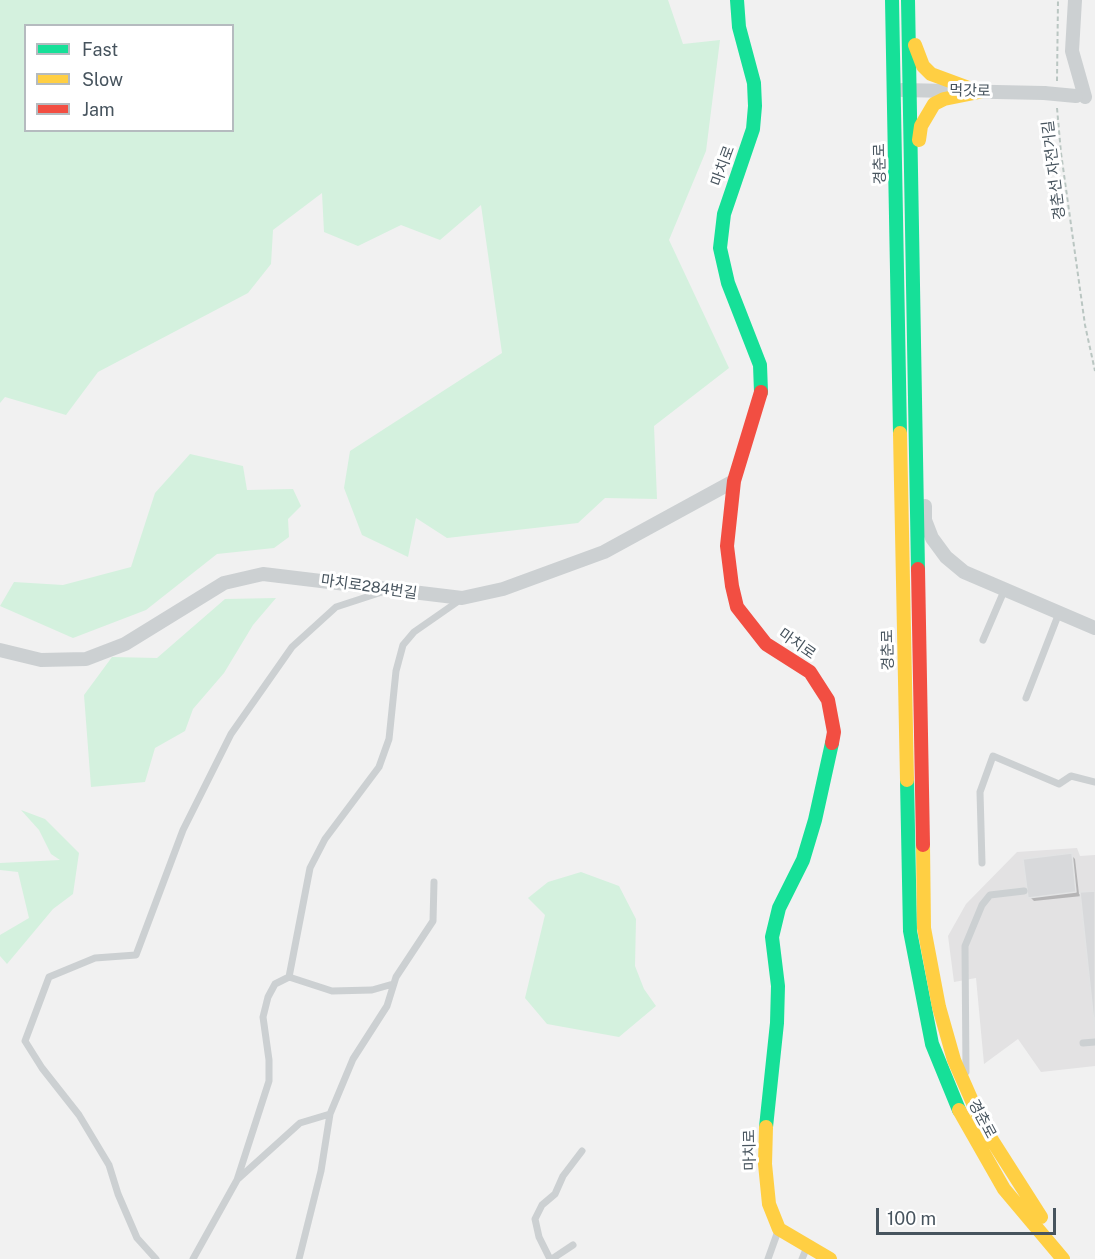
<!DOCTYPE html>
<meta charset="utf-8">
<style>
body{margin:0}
#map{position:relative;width:1095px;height:1259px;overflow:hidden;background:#f1f1f1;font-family:"Public Sans",sans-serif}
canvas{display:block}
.legend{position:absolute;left:24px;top:24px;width:210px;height:108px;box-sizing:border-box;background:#fff;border:2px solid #b5bbbf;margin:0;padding:8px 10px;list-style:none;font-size:18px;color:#47545e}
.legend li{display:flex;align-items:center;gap:12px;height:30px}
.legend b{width:30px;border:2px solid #b5bbbf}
.scale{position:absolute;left:876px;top:1208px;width:180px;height:27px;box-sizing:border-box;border:3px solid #47545e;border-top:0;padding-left:8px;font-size:18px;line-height:21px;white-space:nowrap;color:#47545e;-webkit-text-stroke:4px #fff;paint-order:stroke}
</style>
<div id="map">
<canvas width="1095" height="1259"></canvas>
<ul class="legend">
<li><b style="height:8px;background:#16e098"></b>Fast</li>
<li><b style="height:8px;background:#ffcf43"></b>Slow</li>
<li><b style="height:8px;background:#f24e42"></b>Jam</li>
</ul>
<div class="scale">100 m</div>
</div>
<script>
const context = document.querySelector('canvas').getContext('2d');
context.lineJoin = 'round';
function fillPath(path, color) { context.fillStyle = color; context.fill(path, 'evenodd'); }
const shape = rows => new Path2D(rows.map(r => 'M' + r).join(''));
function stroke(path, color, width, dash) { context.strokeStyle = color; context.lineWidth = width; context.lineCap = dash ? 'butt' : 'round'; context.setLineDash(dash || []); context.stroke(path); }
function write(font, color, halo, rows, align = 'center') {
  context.font = font + ' "Public Sans","Noto Sans KR",sans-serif'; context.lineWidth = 6; context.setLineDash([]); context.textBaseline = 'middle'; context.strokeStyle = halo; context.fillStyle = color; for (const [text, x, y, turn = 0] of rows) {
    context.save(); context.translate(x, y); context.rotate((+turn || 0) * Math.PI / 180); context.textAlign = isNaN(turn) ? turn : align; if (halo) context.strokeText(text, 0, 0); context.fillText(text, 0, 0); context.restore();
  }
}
fillPath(shape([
 [1077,848,1080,856,1095,855,1095,1066,1041,1072,1018,1039,984,1064,976,978,954,982,948,936,966,904,1017,852]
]), '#e3e2e3');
fillPath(shape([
 [0,0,668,0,683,44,720,40,706,151,669,240,729,368,654,426,657,499,605,498,578,523,447,538,416,518,408,557,362,535,344,488,350,451,502,353,481,205,440,240,401,225,358,246,324,232,322,193,273,230,271,264,248,293,98,372,66,415,5,397,0,403],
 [26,26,232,26,232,130,26,130],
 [190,454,243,466,247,490,293,489,301,506,288,519,289,537,274,548,217,554,146,610,73,638,0,606,14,582,63,585,131,567,155,493],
 [276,598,253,625,224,673,193,709,185,731,155,748,145,782,91,787,84,695,112,657,157,658,225,599],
 [21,810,45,819,79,853,73,894,53,909,7,964,0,956,0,935,29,918,18,872,0,870,0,863,60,860,51,854,39,830],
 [581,872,619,886,636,919,635,966,644,989,656,1006,619,1037,547,1024,525,998,545,915,528,898,548,882]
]), '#d4f1de');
fillPath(shape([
 [1071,855,1075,859,1079,894,1095,893,1095,1019,1082,896,1034,901,1030,897]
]), '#0003');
const building = shape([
 [1072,853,1076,892,1028,898,1023,859,1072,853],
 [1095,891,1095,1032,1080,892,1095,891]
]);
fillPath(building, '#d8d9db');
stroke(building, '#e2e3e4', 1.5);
stroke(shape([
 [1057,81,1058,0],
 [1057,108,1061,153,1085,325,1095,371]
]), '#bac6c2', 2, [4.5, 3]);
stroke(shape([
 [983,640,1004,591],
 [1026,698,1059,613],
 [982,863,980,792,993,756,1059,784,1071,776,1095,782],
 [289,977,310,868,325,839,379,767,389,739,396,671,403,645,414,632,460,600],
 [289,977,332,991,372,990,393,984],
 [1083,1043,1095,1042],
 [966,1072,965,946,982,905,990,895,1024,891],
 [238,1179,300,1123,330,1114],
 [156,1259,137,1238,118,1194,109,1165,79,1115,42,1068,25,1041,49,977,95,958,136,955,183,830,231,734,292,647,336,607,382,592],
 [193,1259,237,1180,269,1081,269,1060,263,1017,268,997,275,984,289,977],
 [299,1259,321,1171,330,1114,353,1059,387,1006,396,977,433,921,434,882],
 [550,1259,539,1237,535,1219,542,1205,555,1194,563,1176,582,1151],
 [552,1259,573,1245],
 [768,1259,778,1231],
 [802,1259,807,1247]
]), '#ccd0d2', 7);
stroke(shape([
 [1075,0,1072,51,1085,97],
 [902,90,1044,93],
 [925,506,925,520,932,538,946,557,964,572,1095,628],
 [0,650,41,660,86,659,125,644,224,583,263,574,462,598,503,589,604,552,734,481]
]), '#ccd0d2', 14);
stroke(shape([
 [737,0,739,27,754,83,755,106,753,129,724,214,720,248,728,283,760,365,761,392],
 [892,0,900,433],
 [908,0,918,569],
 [907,780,910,931,932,1044,959,1110],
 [766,1127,777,1023,778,986,772,937,779,908,803,860,815,820,832,743]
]), '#16e098', 14);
stroke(shape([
 [915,45,923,66,931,74,977,91],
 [919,140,921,126,934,104,944,99,979,92],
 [900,433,907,780],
 [923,845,924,928,939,1007,954,1060,983,1126,1041,1217],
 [959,1110,1004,1189,1063,1259],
 [766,1127,765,1164,769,1204,779,1229,830,1259]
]), '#ffcf43', 14);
stroke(shape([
 [761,392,734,481,727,546,732,586,737,607,766,644,810,672,828,700,834,732,832,743],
 [918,569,923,845]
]), '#f24e42', 14);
stroke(shape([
 [1044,93,1076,96]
]), '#ccd0d2', 14);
write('15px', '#47545e', '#fff', [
 ["먹갓로",970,91,1],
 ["경춘로",880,164,-91],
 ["마치로",723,166,-70],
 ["경춘선 자전거길",1054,170,-97],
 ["마치로284번길",369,587,8],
 ["마치로",797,644,35],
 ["경춘로",888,650,-91],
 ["경춘로",982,1119,62],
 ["마치로",750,1150,-91]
]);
</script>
